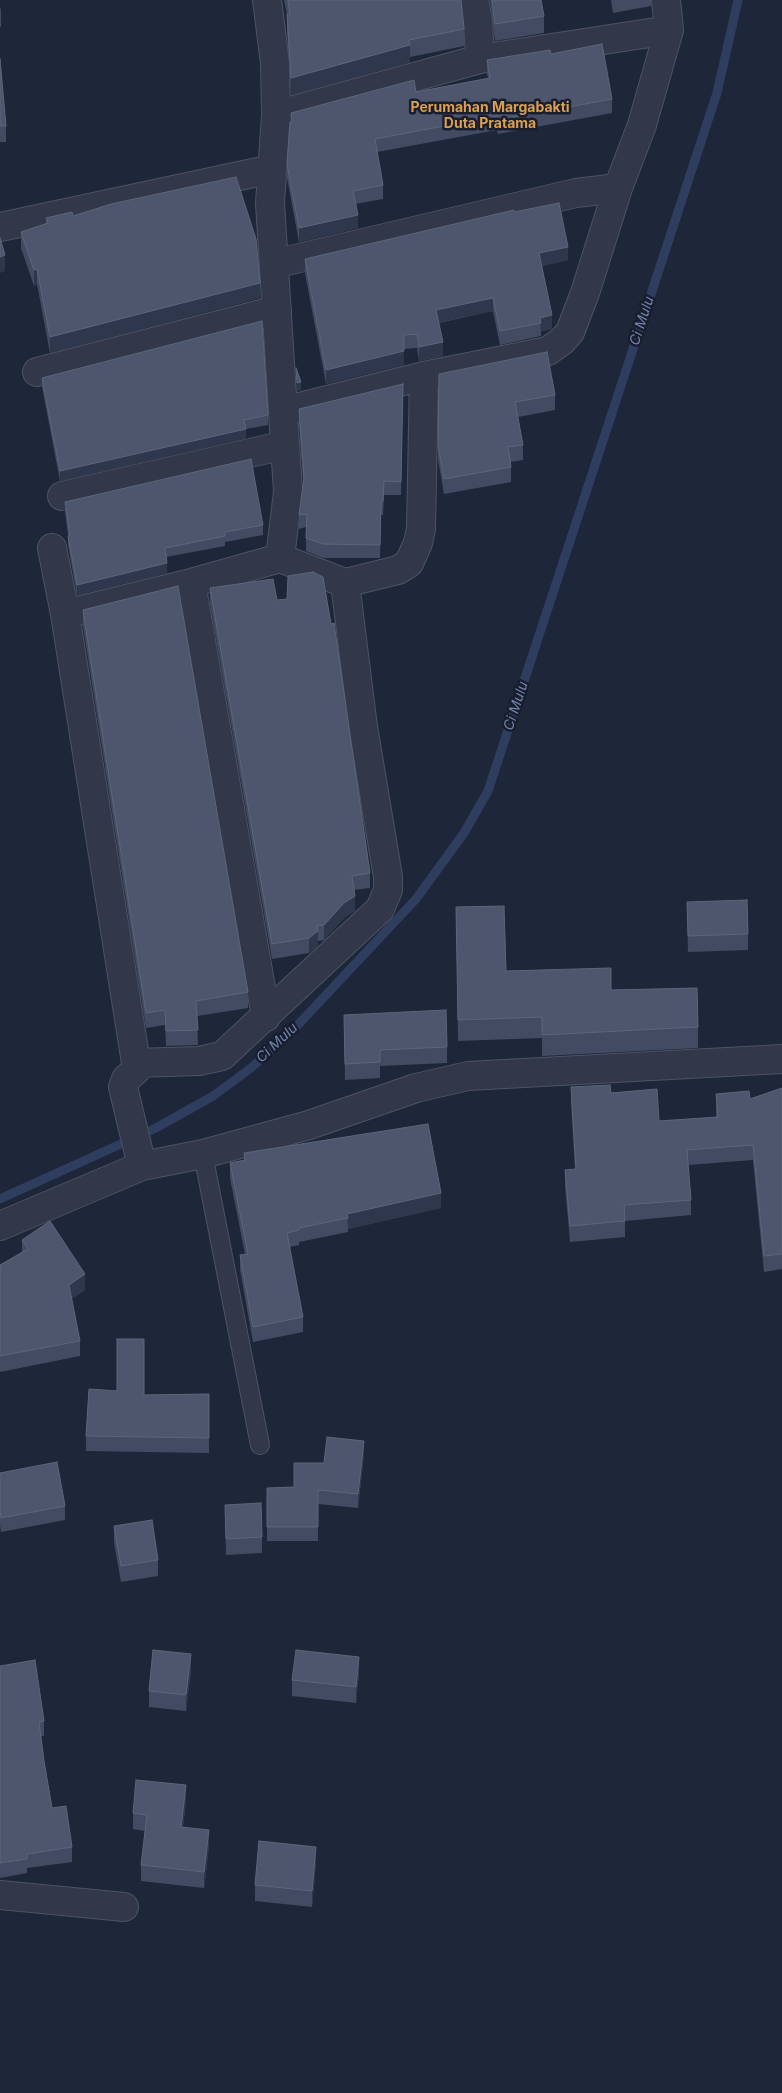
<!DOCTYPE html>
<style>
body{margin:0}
canvas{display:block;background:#1e2639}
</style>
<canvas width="782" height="2093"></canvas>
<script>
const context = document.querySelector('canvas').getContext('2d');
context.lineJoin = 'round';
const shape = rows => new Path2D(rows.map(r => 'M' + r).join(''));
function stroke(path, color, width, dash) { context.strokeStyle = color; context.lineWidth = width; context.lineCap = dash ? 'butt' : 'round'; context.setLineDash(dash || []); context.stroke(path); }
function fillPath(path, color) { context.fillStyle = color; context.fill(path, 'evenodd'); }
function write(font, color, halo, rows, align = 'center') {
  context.font = font + ' Inter,sans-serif'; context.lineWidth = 5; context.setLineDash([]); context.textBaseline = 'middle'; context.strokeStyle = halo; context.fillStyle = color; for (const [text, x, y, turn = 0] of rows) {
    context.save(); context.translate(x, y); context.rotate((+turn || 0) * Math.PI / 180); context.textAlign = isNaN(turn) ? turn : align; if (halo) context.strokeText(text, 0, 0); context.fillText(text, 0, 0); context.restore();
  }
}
stroke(shape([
 [0,1199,156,1128,213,1096,251,1068,296,1027,416,899,464,833,488,791,717,93,738,0]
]), '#2f3d5f', 9);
const lane = shape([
 [203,1154,260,1445]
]);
const street = shape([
 [267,0,275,63,276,115],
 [480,59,669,30,666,0],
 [0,227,272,169],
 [274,264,576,193,618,188],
 [37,372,277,310],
 [283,411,424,376,548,351,562,341,570,332,585,293,618,188,642,125,669,30],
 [62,496,285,445],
 [52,548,65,614],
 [191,583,266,1017],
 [345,583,398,570,409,563,418,543,421,529,424,376],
 [136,1063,199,1061,222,1056,380,909,388,890,388,877,363,727,345,583,280,558,288,492,270,203,276,115,480,59,478,21,474,0],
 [142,1166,123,1087,126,1079,136,1070,136,1063,65,614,191,583,280,558],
 [0,1226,142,1166,203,1154,309,1125,416,1088,468,1076,782,1059],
 [0,1895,124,1907]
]);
stroke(lane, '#4c5364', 20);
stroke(street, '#4c5364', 30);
stroke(lane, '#323849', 18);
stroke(street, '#323849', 28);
fillPath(shape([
 [284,0,461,0,464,29,464,46,410,57,410,62,291,95,287,31,287,14],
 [490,0,541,0,544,16,544,33,495,41],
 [611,0,651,0,651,6,613,13],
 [0,7,1,10,1,27,0,27],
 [551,54,612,99,612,113,498,134,497,130,377,152,383,185,383,199,355,204,358,228,299,242,287,178,287,164,291,113,416,92,488,78,487,74,487,60],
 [0,59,6,126,6,142,0,142],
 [514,212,568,260,542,266,552,329,541,331,541,336,500,345,493,311,439,323,443,356,419,361,417,348,404,349,404,365,326,384,305,273,305,259],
 [73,216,260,298,50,353,37,284,34,286,21,248,21,232,46,224,46,218],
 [439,374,555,395,555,410,518,417,523,445,523,460,510,462,511,467,511,482,444,494,438,460],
 [42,378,268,415,268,425,246,429,246,438,60,481,42,387],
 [403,384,401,495,384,495,383,515,381,515,380,558,323,558,306,551,306,527,299,529,299,515,303,482,299,423,299,409],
 [65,502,263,525,263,535,225,542,225,546,166,557,167,573,77,595,68,545,68,536,65,511],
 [210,588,277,600,331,624,370,873,370,888,354,890,355,911,344,918,324,940,318,941,318,946,309,953,272,959,210,603],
 [83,610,248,992,248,1008,197,1016,198,1045,166,1046,165,1025,146,1028,83,626],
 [687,902,748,934,748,950,688,952],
 [456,907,506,971,611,990,698,1027,698,1048,542,1056,542,1038,458,1041],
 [344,1031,447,1047,447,1063,380,1066,380,1078,345,1080],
 [571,1087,611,1093,659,1121,716,1117,716,1094,750,1099,782,1088,782,1269,764,1272,753,1160,688,1165,691,1200,691,1215,625,1221,625,1237,570,1242,565,1185,565,1170,575,1169,571,1103],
 [244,1153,441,1208,348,1229,348,1232,299,1242,299,1245,289,1247,303,1317,303,1332,253,1342,240,1270,240,1255,245,1254,230,1178,230,1163,244,1161],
 [22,1240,85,1290,71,1299,80,1341,80,1356,0,1372,0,1265,22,1252],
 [209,1394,209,1453,86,1451,86,1436,144,1395],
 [364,1455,358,1508,318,1504,318,1541,267,1541,267,1488,294,1487,324,1463],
 [0,1473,65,1506,65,1520,1,1532,0,1525],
 [225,1505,262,1537,262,1553,226,1555],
 [114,1526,158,1560,158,1576,121,1582,114,1542],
 [0,1666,44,1721,44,1736,41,1736,44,1761,52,1808,72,1847,72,1862,27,1868,27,1873,0,1878],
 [191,1670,186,1711,149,1707,149,1691],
 [359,1673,356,1703,292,1696,292,1680],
 [186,1801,183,1827,209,1846,204,1888,141,1881,141,1865,145,1831,133,1829,133,1813],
 [316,1863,312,1907,255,1901,255,1885]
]), '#424b61');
fillPath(shape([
 [410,45,410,62,291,95,291,78],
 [358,215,358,228,299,242,299,228],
 [568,247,568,260,539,267,539,253],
 [5,255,5,271,0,273,0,257],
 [37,269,37,284,34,286,34,270],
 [260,283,260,298,50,353,50,337],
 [493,298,493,311,436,323,436,310],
 [552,315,552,329,541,331,540,318],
 [404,335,404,365,326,384,326,370],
 [443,342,443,356,419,361,419,347],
 [301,382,301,390,297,391,297,383],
 [246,429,246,438,60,481,60,471],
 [167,563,167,573,77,595,77,585],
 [355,896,355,911,344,918,324,940,324,925,344,903],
 [318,931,318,946,309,953,309,938],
 [441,1193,441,1208,348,1229,347,1214],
 [85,1274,85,1290,69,1301,69,1285],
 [364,1441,364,1455,358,1508,358,1494],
 [191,1654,191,1670,186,1711,186,1695],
 [359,1657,359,1673,356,1703,356,1687],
 [186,1785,186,1801,181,1843,181,1827],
 [209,1830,209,1846,204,1888,204,1872],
 [316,1847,316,1863,312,1907,312,1891]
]), '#2f374c');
const building = shape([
 [288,0,461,0,464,29,409,40,410,45,291,78,287,14,290,14,288,0],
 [492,0,541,0,544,16,495,24,492,0],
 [602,44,612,99,498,120,497,116,375,139,383,185,353,191,358,215,299,228,287,164,290,122,292,122,291,113,414,80,416,92,490,78,487,60,550,50,551,54,602,44],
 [0,59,6,126,0,126,0,59],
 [236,177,256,239,260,283,50,337,37,269,34,270,21,232,48,223,46,218,72,212,73,216,111,204,236,177],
 [559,203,568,247,539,253,552,315,540,318,541,323,500,331,493,298,436,310,443,342,419,347,417,334,404,335,404,351,326,370,305,259,514,210,514,212,559,203],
 [0,238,5,255,0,257,0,238],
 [262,321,268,415,244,420,246,429,60,471,42,378,262,321],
 [547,352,555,395,515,402,523,445,508,447,511,467,444,479,438,445,439,374,547,352],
 [296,368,301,382,297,383,296,368],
 [403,384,401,482,384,481,383,501,381,501,380,545,323,544,306,538,307,514,299,515,304,478,299,409,403,384],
 [251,459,263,525,225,532,225,536,165,548,167,563,77,585,68,536,70,535,65,502,251,459],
 [313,572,323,577,331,624,334,623,370,873,352,876,355,896,344,903,324,925,317,926,318,931,309,938,272,944,210,588,273,579,277,600,287,599,288,576,313,572],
 [178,586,248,992,196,1001,198,1030,166,1031,165,1010,146,1013,83,610,178,586],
 [747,900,748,934,688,936,687,902,747,900],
 [504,906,506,971,611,968,611,990,697,988,698,1027,542,1035,542,1017,458,1020,456,907,504,906],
 [446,1010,447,1047,380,1050,380,1062,345,1064,344,1015,446,1010],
 [610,1085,611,1093,657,1089,659,1121,718,1117,716,1094,749,1091,750,1099,782,1088,782,1254,764,1256,753,1145,687,1150,691,1200,624,1205,625,1221,570,1226,565,1170,576,1169,571,1087,610,1085],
 [428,1124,441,1193,347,1214,348,1218,299,1228,299,1230,287,1233,303,1317,253,1327,240,1255,248,1254,230,1163,245,1160,244,1153,428,1124],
 [50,1221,85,1274,69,1285,80,1341,0,1356,0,1265,28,1249,22,1240,50,1221],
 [117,1339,144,1339,144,1395,209,1394,209,1438,86,1436,89,1389,117,1391,117,1339],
 [327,1437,364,1441,358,1494,318,1490,318,1527,267,1527,267,1488,294,1487,294,1463,324,1463,327,1437],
 [57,1462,65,1506,1,1518,0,1511,0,1473,57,1462],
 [261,1503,262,1537,226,1539,225,1505,261,1503],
 [152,1520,158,1560,121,1566,114,1526,152,1520],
 [153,1650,191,1654,186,1695,149,1691,153,1650],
 [296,1650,359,1657,356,1687,292,1680,296,1650],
 [35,1660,44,1721,39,1722,44,1761,52,1808,66,1806,72,1847,27,1854,27,1859,0,1863,0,1666,35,1660],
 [136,1780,186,1785,181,1827,209,1830,204,1872,141,1865,147,1815,133,1813,136,1780],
 [259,1841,316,1847,312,1891,255,1885,259,1841]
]);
fillPath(building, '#4d566c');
stroke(building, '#5c657a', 1);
write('bold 14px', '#db9f52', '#181e2d', [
 ["Perumahan Margabakti",490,108],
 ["Duta Pratama",490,124]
]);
write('italic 14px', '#7285b1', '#181e2d', [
 ["Ci Mulu",642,321,-72],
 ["Ci Mulu",516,706,-72],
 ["Ci Mulu",277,1043,-43]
]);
</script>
